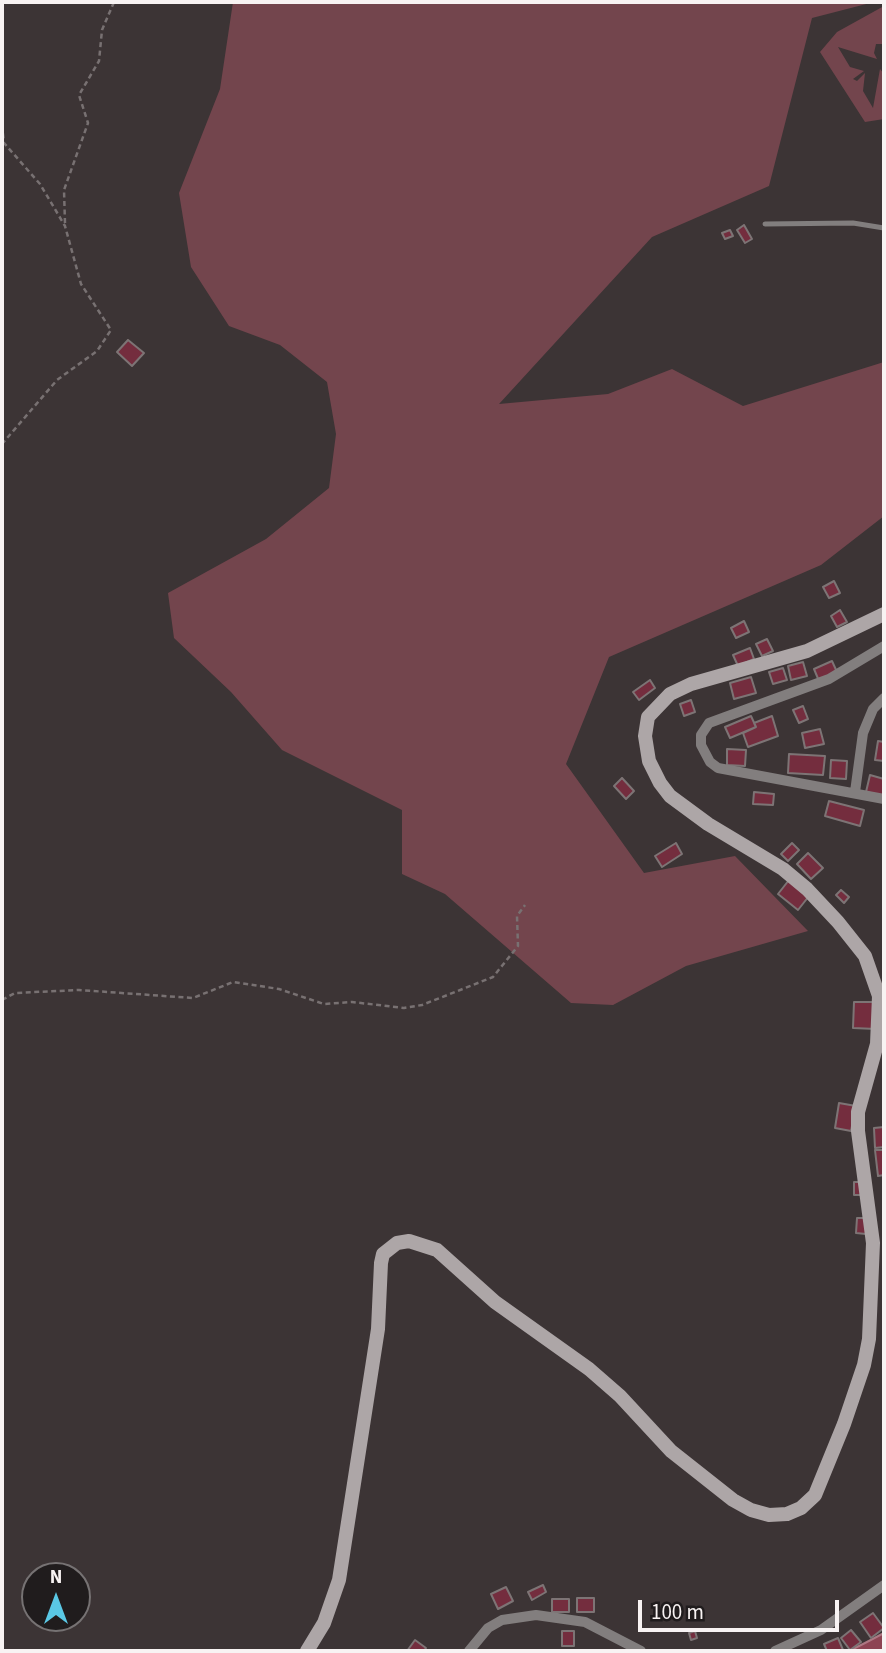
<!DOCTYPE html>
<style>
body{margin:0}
#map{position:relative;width:886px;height:1653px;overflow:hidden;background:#3c3435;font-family:"Source Sans 3",sans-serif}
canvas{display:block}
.frame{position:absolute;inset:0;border:4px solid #f8f3f3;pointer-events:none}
.north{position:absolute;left:21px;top:1562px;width:70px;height:70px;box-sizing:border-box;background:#201c1d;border:2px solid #767273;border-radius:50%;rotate:0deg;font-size:19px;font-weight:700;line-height:28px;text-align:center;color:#f8f3f3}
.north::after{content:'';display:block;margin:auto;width:24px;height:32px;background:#5ac8e5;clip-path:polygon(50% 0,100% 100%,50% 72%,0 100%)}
.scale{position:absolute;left:638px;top:1600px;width:201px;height:32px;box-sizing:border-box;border:4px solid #f8f3f3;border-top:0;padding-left:9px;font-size:21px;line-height:24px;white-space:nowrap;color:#f8f3f3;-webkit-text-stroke:5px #201c1d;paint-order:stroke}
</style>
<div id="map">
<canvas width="886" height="1653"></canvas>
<div class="frame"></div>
<div class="north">N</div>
<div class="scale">100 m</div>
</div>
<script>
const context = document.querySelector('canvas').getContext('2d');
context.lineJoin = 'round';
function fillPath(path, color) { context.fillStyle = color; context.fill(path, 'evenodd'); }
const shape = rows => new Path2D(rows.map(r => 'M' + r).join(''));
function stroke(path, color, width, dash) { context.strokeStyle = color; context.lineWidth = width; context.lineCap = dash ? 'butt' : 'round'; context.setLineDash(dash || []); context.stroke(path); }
fillPath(shape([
 [233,2,874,2,812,18,769,186,652,237,499,404,608,394,672,369,743,406,884,362,884,516,821,565,609,657,566,764,644,873,735,856,808,931,686,966,613,1005,571,1003,445,894,402,874,402,810,282,750,231,692,174,638,168,593,266,539,329,488,336,434,327,382,280,345,229,326,191,267,179,193,220,89],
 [884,6,884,44,876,44,874,53,877,59,838,47,850,67,864,71,853,79,857,81,865,73,863,91,873,108,880,69,884,74,884,119,865,122,820,52,837,32]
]), '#73454d');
const water = shape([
 [884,1633,884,1651,849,1651,865,1643,884,1633]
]);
fillPath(water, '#8d4453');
stroke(water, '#ad7883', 2);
const building = shape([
 [744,225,752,239,745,243,737,230,744,225],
 [730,230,733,236,725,239,722,233,730,230],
 [128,340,144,353,132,366,117,352,128,340],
 [834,581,840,593,829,598,823,587,834,581],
 [840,610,847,622,837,627,831,616,840,610],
 [744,621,749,632,736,638,731,628,744,621],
 [767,639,773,651,762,656,756,644,767,639],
 [750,648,754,659,738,666,733,655,750,648],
 [832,661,837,672,819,681,814,669,832,661],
 [803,662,807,676,791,680,788,666,803,662],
 [783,668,787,680,773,684,769,672,783,668],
 [751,677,756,693,734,699,730,683,751,677],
 [650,680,655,688,639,700,633,692,650,680],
 [691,700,695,712,684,716,680,704,691,700],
 [803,706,808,719,799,723,793,710,803,706],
 [751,716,756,727,730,738,725,727,751,716],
 [772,716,778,736,748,747,743,733,756,727,754,723,772,716],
 [820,729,824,744,805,748,802,733,820,729],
 [878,741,884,742,884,761,875,760,878,741],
 [727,749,746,750,745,766,727,765,727,749],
 [789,754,825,756,823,775,788,773,789,754],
 [831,760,847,761,846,779,830,778,831,760],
 [870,775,884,779,883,796,866,792,870,775],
 [622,778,634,791,626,799,614,786,622,778],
 [754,792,774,794,773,805,753,804,754,792],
 [829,801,864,810,860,826,825,816,829,801],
 [676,843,682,854,662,867,655,856,676,843],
 [792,843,799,850,788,861,781,854,792,843],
 [808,853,823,868,811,879,797,864,808,853],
 [789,880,809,896,798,910,778,894,789,880],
 [841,890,849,897,844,903,836,895,841,890],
 [854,1002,877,1002,876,1029,853,1028,854,1002],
 [839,1103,856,1106,851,1131,835,1128,839,1103],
 [884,1127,884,1147,875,1148,874,1128,884,1127],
 [875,1150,884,1150,884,1175,878,1176,875,1150],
 [854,1182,862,1182,862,1195,854,1195,854,1182],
 [857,1218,866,1218,866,1234,856,1233,857,1218],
 [543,1585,546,1592,532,1600,528,1592,543,1585],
 [506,1587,513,1601,498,1609,491,1594,506,1587],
 [577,1598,594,1598,594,1612,577,1612,577,1598],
 [552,1599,569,1599,569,1612,552,1612,552,1599],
 [873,1613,884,1628,871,1638,860,1622,873,1613],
 [851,1630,861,1642,850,1650,841,1638,851,1630],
 [562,1631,574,1631,574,1646,562,1646,562,1631],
 [695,1631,697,1638,691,1640,689,1633,695,1631],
 [838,1638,843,1650,827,1651,824,1644,838,1638],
 [415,1640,426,1648,424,1651,407,1651,415,1640]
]);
fillPath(building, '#742d3e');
stroke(building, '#7d7475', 2);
stroke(shape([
 [2,125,4,143,40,184,65,226,81,284,111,330,97,351,57,380,2,444],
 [65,223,64,190,88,123,79,95,99,61,102,30,114,2],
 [2,1000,15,993,79,990,193,998,233,982,279,989,324,1004,352,1002,404,1008,422,1005,493,977,518,946,517,916,525,905]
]), '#787172', 2.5, [5, 3.5]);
stroke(shape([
 [765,224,853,223,884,228]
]), '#827e7e', 5);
stroke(shape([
 [884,646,829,679,709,723,701,735,701,745,710,762,718,768,884,799],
 [855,792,863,733,873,709,884,698],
 [469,1651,488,1628,502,1620,536,1615,585,1622,641,1651],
 [775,1651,821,1630,884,1585]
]), '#827e7e', 10);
stroke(shape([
 [307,1651,324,1623,339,1580,378,1329,381,1263,383,1254,397,1243,409,1241,437,1250,495,1302,589,1369,620,1396,671,1451,733,1500,751,1510,769,1515,787,1514,801,1508,815,1495,844,1424,864,1365,869,1339,873,1243,858,1131,858,1112,877,1044,879,996,865,956,838,922,807,889,783,869,708,824,670,796,660,783,649,761,645,736,648,717,670,694,691,684,807,651,884,614]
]), '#ada6a7', 14);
</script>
